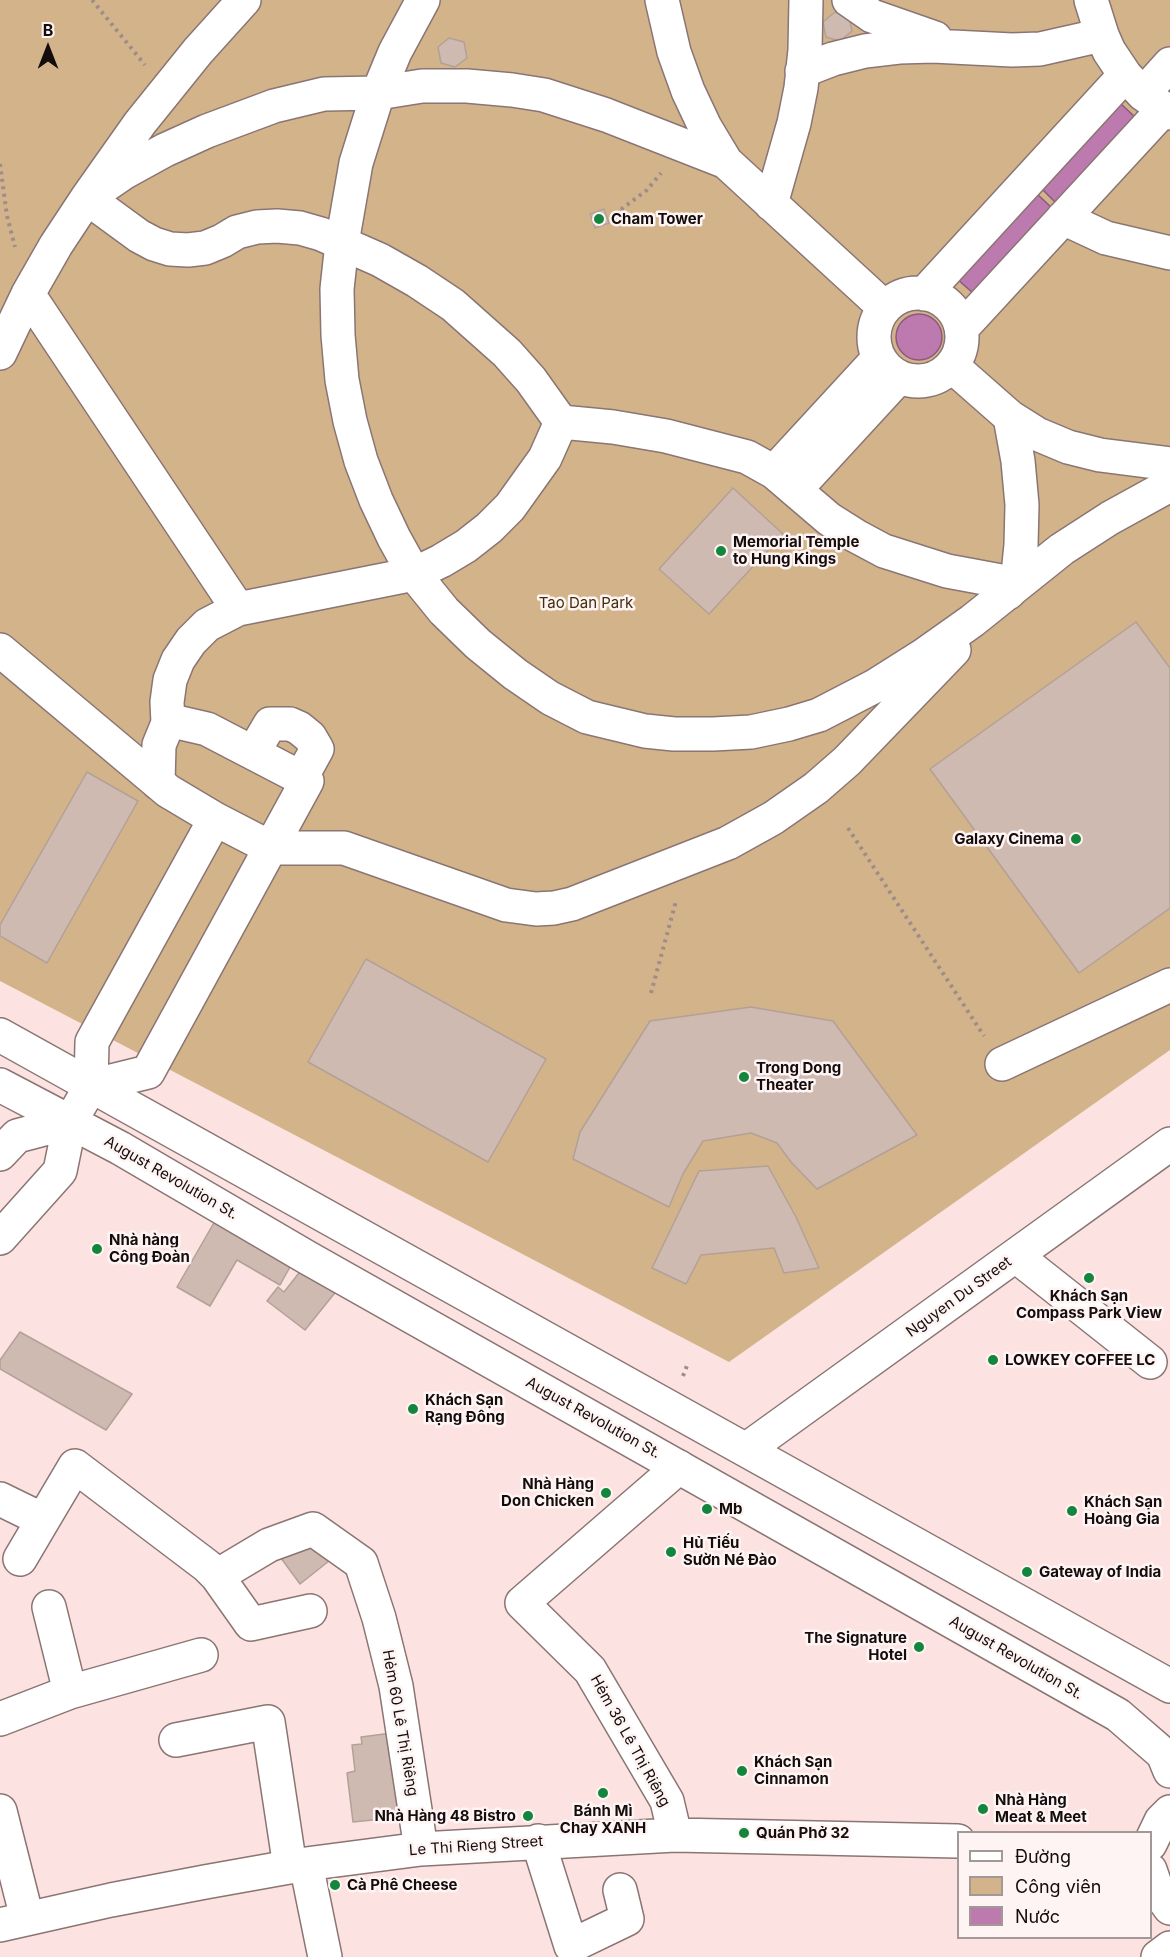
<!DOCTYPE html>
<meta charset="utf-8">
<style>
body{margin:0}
#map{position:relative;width:1170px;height:1957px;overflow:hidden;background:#fce3e1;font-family:Inter,sans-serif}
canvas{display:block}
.legend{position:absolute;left:957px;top:1831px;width:195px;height:108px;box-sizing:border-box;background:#fef4f3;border:2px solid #a19897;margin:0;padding:8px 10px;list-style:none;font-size:18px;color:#150d0d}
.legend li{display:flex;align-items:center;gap:12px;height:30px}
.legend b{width:30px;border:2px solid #a19897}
.north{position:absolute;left:18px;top:18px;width:60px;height:60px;-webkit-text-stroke:4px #fef4f3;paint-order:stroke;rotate:0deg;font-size:16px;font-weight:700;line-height:24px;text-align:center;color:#150d0d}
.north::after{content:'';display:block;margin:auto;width:21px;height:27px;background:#150d0d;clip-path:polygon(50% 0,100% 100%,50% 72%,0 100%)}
</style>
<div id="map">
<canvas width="1170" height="1957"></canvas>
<ul class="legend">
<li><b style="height:8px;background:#fff"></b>Đường</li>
<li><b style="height:16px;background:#d3b48a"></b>Công viên</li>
<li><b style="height:16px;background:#bd7aae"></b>Nước</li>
</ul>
<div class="north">B</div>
</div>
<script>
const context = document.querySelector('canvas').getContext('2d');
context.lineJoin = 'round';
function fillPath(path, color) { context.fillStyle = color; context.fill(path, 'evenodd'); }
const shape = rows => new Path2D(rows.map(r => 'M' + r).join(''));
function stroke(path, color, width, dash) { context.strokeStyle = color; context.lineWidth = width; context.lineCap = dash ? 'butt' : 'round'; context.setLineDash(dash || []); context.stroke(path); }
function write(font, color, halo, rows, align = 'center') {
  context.font = font + ' Inter,sans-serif'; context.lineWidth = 5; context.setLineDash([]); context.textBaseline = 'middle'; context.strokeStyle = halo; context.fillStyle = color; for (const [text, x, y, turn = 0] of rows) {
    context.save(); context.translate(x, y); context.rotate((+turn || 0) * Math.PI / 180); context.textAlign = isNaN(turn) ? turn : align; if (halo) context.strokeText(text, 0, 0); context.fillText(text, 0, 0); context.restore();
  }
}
fillPath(shape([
 [0,0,1170,0,1170,1050,729,1362,0,981]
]), '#d3b48a');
const water = shape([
 [1120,103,1135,117,1056,203,1041,188,1120,103],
 [1036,193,1052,208,973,293,957,279,1036,193],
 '896 337a23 23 0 1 1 46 0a23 23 0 1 1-46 0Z'
]);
fillPath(water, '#bd7aae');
stroke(water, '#8b597e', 1.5);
const building = shape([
 [835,12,849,17,852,31,840,41,826,37,823,22,835,12],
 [449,38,464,42,467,58,455,67,441,63,438,47,449,38],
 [604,209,609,223,595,228,590,214,604,209],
 [733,488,783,534,709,614,659,569,733,488],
 [1136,622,1170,668,1170,908,1079,973,930,769,1136,622],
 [87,772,138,801,47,963,0,936,0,925,87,772],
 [366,959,546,1059,488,1162,308,1062,366,959],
 [751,1007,833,1021,917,1135,817,1189,791,1162,777,1143,751,1133,703,1141,683,1174,669,1207,573,1159,580,1132,650,1021,751,1007],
 [768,1166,796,1217,819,1268,784,1273,774,1248,701,1255,686,1284,652,1268,699,1171,768,1166],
 [219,1214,295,1258,280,1285,237,1260,210,1306,177,1287,219,1214],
 [306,1264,338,1289,305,1330,267,1301,278,1287,284,1292,306,1264],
 [20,1332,132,1394,106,1430,0,1369,0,1360,20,1332],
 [319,1538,334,1557,300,1584,278,1554,319,1538],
 [392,1733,402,1817,353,1822,347,1773,355,1771,352,1745,362,1744,361,1737,392,1733]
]);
fillPath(building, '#cebab0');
stroke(building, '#b3a096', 1.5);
const minor = shape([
 [423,0,395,52,378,93,356,163,342,243,337,289,338,335,342,380,350,421,361,461,376,500,394,538,414,574,444,611,478,644,515,674,550,698,587,717,645,731,674,734,713,734,751,732,789,724,819,715,875,686,924,655,972,621,1062,549,1110,518,1170,485],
 [662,0,674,52,688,91,705,127,726,162,885,308],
 [849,0,872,16,935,38],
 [1091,0,1102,35,1109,51,1125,75,1143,94,1170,113],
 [802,71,833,59,865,51,899,47,933,46,1012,50,1040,49,1102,35],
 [1143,94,1170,64],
 [726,162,606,115,544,95,512,90,467,86,422,86,378,93,324,94,274,106,207,131,165,150,125,172,87,198,139,236,154,244,170,249,188,250,205,248,222,241,237,232,257,227,277,226,300,228,321,234,380,260,417,281,453,305,507,353,531,380,561,422,613,427,666,436,747,457,774,472,829,519,856,536,884,551,947,571,1017,584],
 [771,204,794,123,801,88,805,50,806,0],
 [1063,218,1106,238,1170,253],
 '874 337a44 44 0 1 1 88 0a44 44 0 1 1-88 0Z',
 [28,294,238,609],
 [924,294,1125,75],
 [962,328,1163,110],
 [0,353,28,294,56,245,87,198,140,123,198,51,244,0],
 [952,366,1010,417,1037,434,1068,447,1100,455,1170,464],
 [774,472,879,358],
 [795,490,899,377],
 [1008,593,1017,584,1021,545,1022,505,1018,461,1010,417],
 [0,650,168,791,215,819,271,848,344,848,506,905,536,909,554,908,572,904,728,843,773,818,816,788,847,761,954,650],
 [253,753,270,724,290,724,299,728,310,737,317,749,301,778],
 [158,783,159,745,168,723,167,702,170,680,178,660,191,641,207,625,238,609,414,574,441,561,466,546,489,528,510,507,545,458,561,422],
 [1002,1064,1170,985],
 [91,1086,148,1072,307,781,207,729,181,723,168,723],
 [0,1154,17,1136,70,1122],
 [0,1238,60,1171,70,1122,91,1086,92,1042,215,819],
 [1016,1256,1150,1362],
 [747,1449,1170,1144],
 [0,1499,43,1520,20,1559],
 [43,1520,75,1466,207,1566,217,1576,251,1624,310,1611],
 [217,1576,269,1545,313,1529,361,1563,379,1618,396,1686,421,1849],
 [49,1607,70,1692],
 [0,1719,70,1692,201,1655],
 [176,1740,268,1722,290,1867],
 [0,1811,27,1918],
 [675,1835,667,1801,590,1670,522,1603,679,1467],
 [538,1841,571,1946,627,1919,620,1890],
 [306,1864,325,1957],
 [0,1925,111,1900,205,1882,306,1864,421,1849,675,1835,958,1841]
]);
const major = shape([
 [0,1035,1170,1686],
 [0,1085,120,1148,308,1258,1118,1715,1163,1754,1170,1771],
 [1150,1844,1161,1821,1170,1812],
 [1150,1870,1157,1890,1170,1908],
 [1158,1957,1170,1948]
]);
stroke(minor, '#8a7573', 36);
stroke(major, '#8a7573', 36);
stroke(shape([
 [92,0,145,65],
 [0,164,7,216,15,247],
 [615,214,647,190,661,173],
 [848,828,984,1036],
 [651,993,676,901],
 [683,1376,688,1363]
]), '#9e8c8a', 4, [3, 4.5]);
stroke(minor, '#fff', 33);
stroke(major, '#fff', 33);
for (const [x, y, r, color] of [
 [599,219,6,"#13853d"],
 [721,551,6,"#13853d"],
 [1076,839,6,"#13853d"],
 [744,1077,6,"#13853d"],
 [97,1249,6,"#13853d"],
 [1089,1278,6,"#13853d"],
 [993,1360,6,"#13853d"],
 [413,1409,6,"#13853d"],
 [606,1493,6,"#13853d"],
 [707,1509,6,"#13853d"],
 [1072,1511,6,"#13853d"],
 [671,1552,6,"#13853d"],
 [1027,1572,6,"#13853d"],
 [919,1647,6,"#13853d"],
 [742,1771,6,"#13853d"],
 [603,1793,6,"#13853d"],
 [983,1809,6,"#13853d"],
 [528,1816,6,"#13853d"],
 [744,1833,6,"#13853d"],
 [335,1885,6,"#13853d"]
]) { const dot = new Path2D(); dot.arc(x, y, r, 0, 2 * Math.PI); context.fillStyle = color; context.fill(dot); stroke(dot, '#fef4f3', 2); }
write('bold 15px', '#150d0d', '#fef4f3', [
 ["Cham Tower",611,219],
 ["Memorial Temple",733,542],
 ["to Hung Kings",733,559],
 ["Galaxy Cinema",1064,839,"right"],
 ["Trong Dong",756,1068],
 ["Theater",756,1085],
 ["Nhà hàng",109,1240],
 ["Công Đoàn",109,1257],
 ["Khách Sạn",1089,1296,"center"],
 ["Compass Park View",1089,1313,"center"],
 ["LOWKEY COFFEE LC",1005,1360],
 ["Khách Sạn",425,1400],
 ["Rạng Đông",425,1417],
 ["Nhà Hàng",594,1484,"right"],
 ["Don Chicken",594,1501,"right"],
 ["Khách Sạn",1084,1502],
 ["Hoàng Gia",1084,1519],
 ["Mb",719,1509],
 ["Hủ Tiếu",683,1543],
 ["Sườn Né Đào",683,1560],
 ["Gateway of India",1039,1572],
 ["The Signature",907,1638,"right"],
 ["Hotel",907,1655,"right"],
 ["Khách Sạn",754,1762],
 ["Cinnamon",754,1779],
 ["Nhà Hàng",995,1800],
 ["Meat & Meet",995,1817],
 ["Bánh Mì",603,1811,"center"],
 ["Chay XANH",603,1828,"center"],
 ["Nhà Hàng 48 Bistro",516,1816,"right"],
 ["Quán Phở 32",756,1833],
 ["Cà Phê Cheese",347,1885]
], 'left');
write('15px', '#422d0d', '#fef4f3', [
 ["Tao Dan Park",586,603]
]);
write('15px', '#150d0d', '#fef4f3', [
 ["August Revolution St.",171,1178,30],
 ["Nguyen Du Street",959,1297,-36],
 ["August Revolution St.",593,1418,29],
 ["August Revolution St.",1016,1658,30],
 ["Hẻm 60 Lê Thị Riêng",400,1723,80],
 ["Hẻm 36 Lê Thị Riêng",630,1741,61],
 ["Le Thi Rieng Street",476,1846,-4]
]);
</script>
